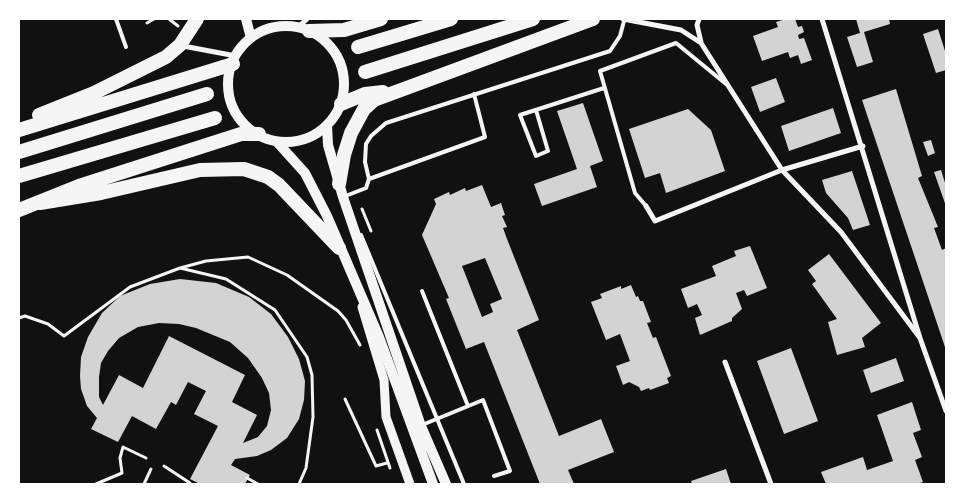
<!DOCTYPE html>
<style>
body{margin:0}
#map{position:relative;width:965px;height:503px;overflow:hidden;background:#111;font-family:"Fira Sans",sans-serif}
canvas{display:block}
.frame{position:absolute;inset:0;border:20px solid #fff;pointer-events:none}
</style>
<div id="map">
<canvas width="965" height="503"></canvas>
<div class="frame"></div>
</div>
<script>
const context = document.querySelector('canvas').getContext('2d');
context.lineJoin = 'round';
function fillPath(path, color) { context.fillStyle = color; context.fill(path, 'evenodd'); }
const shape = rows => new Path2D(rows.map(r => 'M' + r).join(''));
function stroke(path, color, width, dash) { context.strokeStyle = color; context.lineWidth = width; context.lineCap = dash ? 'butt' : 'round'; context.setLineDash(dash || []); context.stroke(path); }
fillPath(shape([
 [786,19,795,19,798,27,802,26,804,32,798,35,799,39,804,38,812,60,801,64,798,55,790,58,788,52,762,61,753,36,778,27,776,22],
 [856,19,889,19,890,24,864,32,873,62,857,67,847,37,860,33],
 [938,29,946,54,946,70,936,73,923,34],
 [776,78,785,102,760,112,751,87],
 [896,89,922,176,918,178,938,227,934,228,942,250,946,248,946,350,862,100],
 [583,103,603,161,590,166,597,187,542,206,534,184,577,169,557,111],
 [833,108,841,133,789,151,781,126],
 [688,109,711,130,725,171,666,193,660,173,645,178,629,129],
 [931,140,935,153,928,156,923,142],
 [941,170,946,186,946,206,934,172],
 [852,171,870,225,853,230,848,218,826,193,822,180],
 [482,185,491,207,501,203,505,215,502,216,507,227,503,228,507,239,539,320,517,330,559,436,601,419,614,452,568,470,574,484,540,484,484,342,466,349,446,299,449,298,422,235,436,204,434,199,449,192,450,195,465,188,466,191],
 [485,258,502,299,490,304,493,312,482,317,462,266],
 [750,246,767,288,747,296,744,290,736,293,742,309,732,318,732,321,700,335,695,318,702,315,697,304,688,308,681,289,716,276,712,266,736,256,734,251],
 [829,254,881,323,862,338,865,347,837,355,828,322,837,319,812,284,816,281,808,270],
 [180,279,216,283,249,297,271,314,288,337,299,359,305,381,304,400,299,419,287,438,271,450,257,456,235,459,231,465,250,475,245,484,200,484,190,479,218,426,194,414,206,391,188,382,176,405,171,402,156,429,132,416,118,442,91,429,97,418,87,406,81,389,80,376,81,357,88,337,102,313,120,296,150,284],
 [159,323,179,324,196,328,230,342,248,358,262,378,269,393,271,410,267,426,258,437,243,443,257,415,232,402,245,375,169,336,143,388,119,375,103,405,99,397,99,377,101,363,108,351,119,338,138,327],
 [631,285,636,297,638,296,640,301,643,301,651,322,647,323,653,338,656,337,671,376,667,378,669,383,650,390,649,388,641,391,639,387,629,382,623,385,616,366,630,361,620,334,606,340,591,302,602,298,600,294,621,286,621,289],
 [791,348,818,421,784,434,757,361],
 [896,358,904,381,871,393,863,370],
 [912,402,921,430,913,433,922,457,915,460,923,482,917,484,826,484,821,472,863,457,867,470,893,461,877,415],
 [726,469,731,484,692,484,691,481]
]), '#d3d3d3');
stroke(shape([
 [169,19,178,26],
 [147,23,154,19],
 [362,209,371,231],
 [180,268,226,279,275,310,307,357,312,375,313,417,306,468,299,484],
 [19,318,25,316,48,324,64,336,130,287,180,268,206,261,248,257,287,275,338,311,346,320,360,345],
 [345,399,376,466,387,463],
 [377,430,390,468],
 [164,466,190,483,189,484],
 [247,478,258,484],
 [96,484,122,473,120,458,123,447,146,458],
 [144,484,151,469]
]), '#f5f5f5', 3);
stroke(shape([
 [116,19,126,47],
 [536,110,548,151,536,156,520,115,604,88],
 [369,179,485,137,474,94],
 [343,197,366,188,369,179,365,162,366,144,371,136,386,123,610,51,620,36,624,21],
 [646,206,635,193,600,71,676,43,726,84],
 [361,235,464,484],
 [422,291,468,406],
 [422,425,483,400,510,471,494,476]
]), '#f5f5f5', 4);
stroke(shape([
 [623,19,681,30,701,43,782,170,841,232,920,338],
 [699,19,697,25,701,42],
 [822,19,920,338,946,411],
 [298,27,307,19],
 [183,46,236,56],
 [646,206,655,221,782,170,863,146],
 [725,362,771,484]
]), '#f5f5f5', 5);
stroke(shape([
 [362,307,384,380,386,417,410,484]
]), '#f5f5f5', 9);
stroke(shape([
 [246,19,251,38],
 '228 84a58 58 0 1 1 116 0a58 58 0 1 1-116 0Z',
 [327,125,328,145,343,197,421,426,446,484],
 [277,142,305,173,327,216,379,337,433,484]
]), '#f5f5f5', 10);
stroke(shape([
 [309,31,344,30,381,19],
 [358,47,451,19],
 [365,72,533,19],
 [341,104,365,94,383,92],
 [39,115,94,93,166,57,180,45,197,19],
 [19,130,233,64],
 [19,152,207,94],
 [19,176,215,118],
 [339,184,344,155,351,133,364,109,374,100,593,19],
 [40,203,101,193,200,170,244,169,268,177,279,185,339,248],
 [19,210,79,186,241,134,259,134]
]), '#f5f5f5', 14);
</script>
